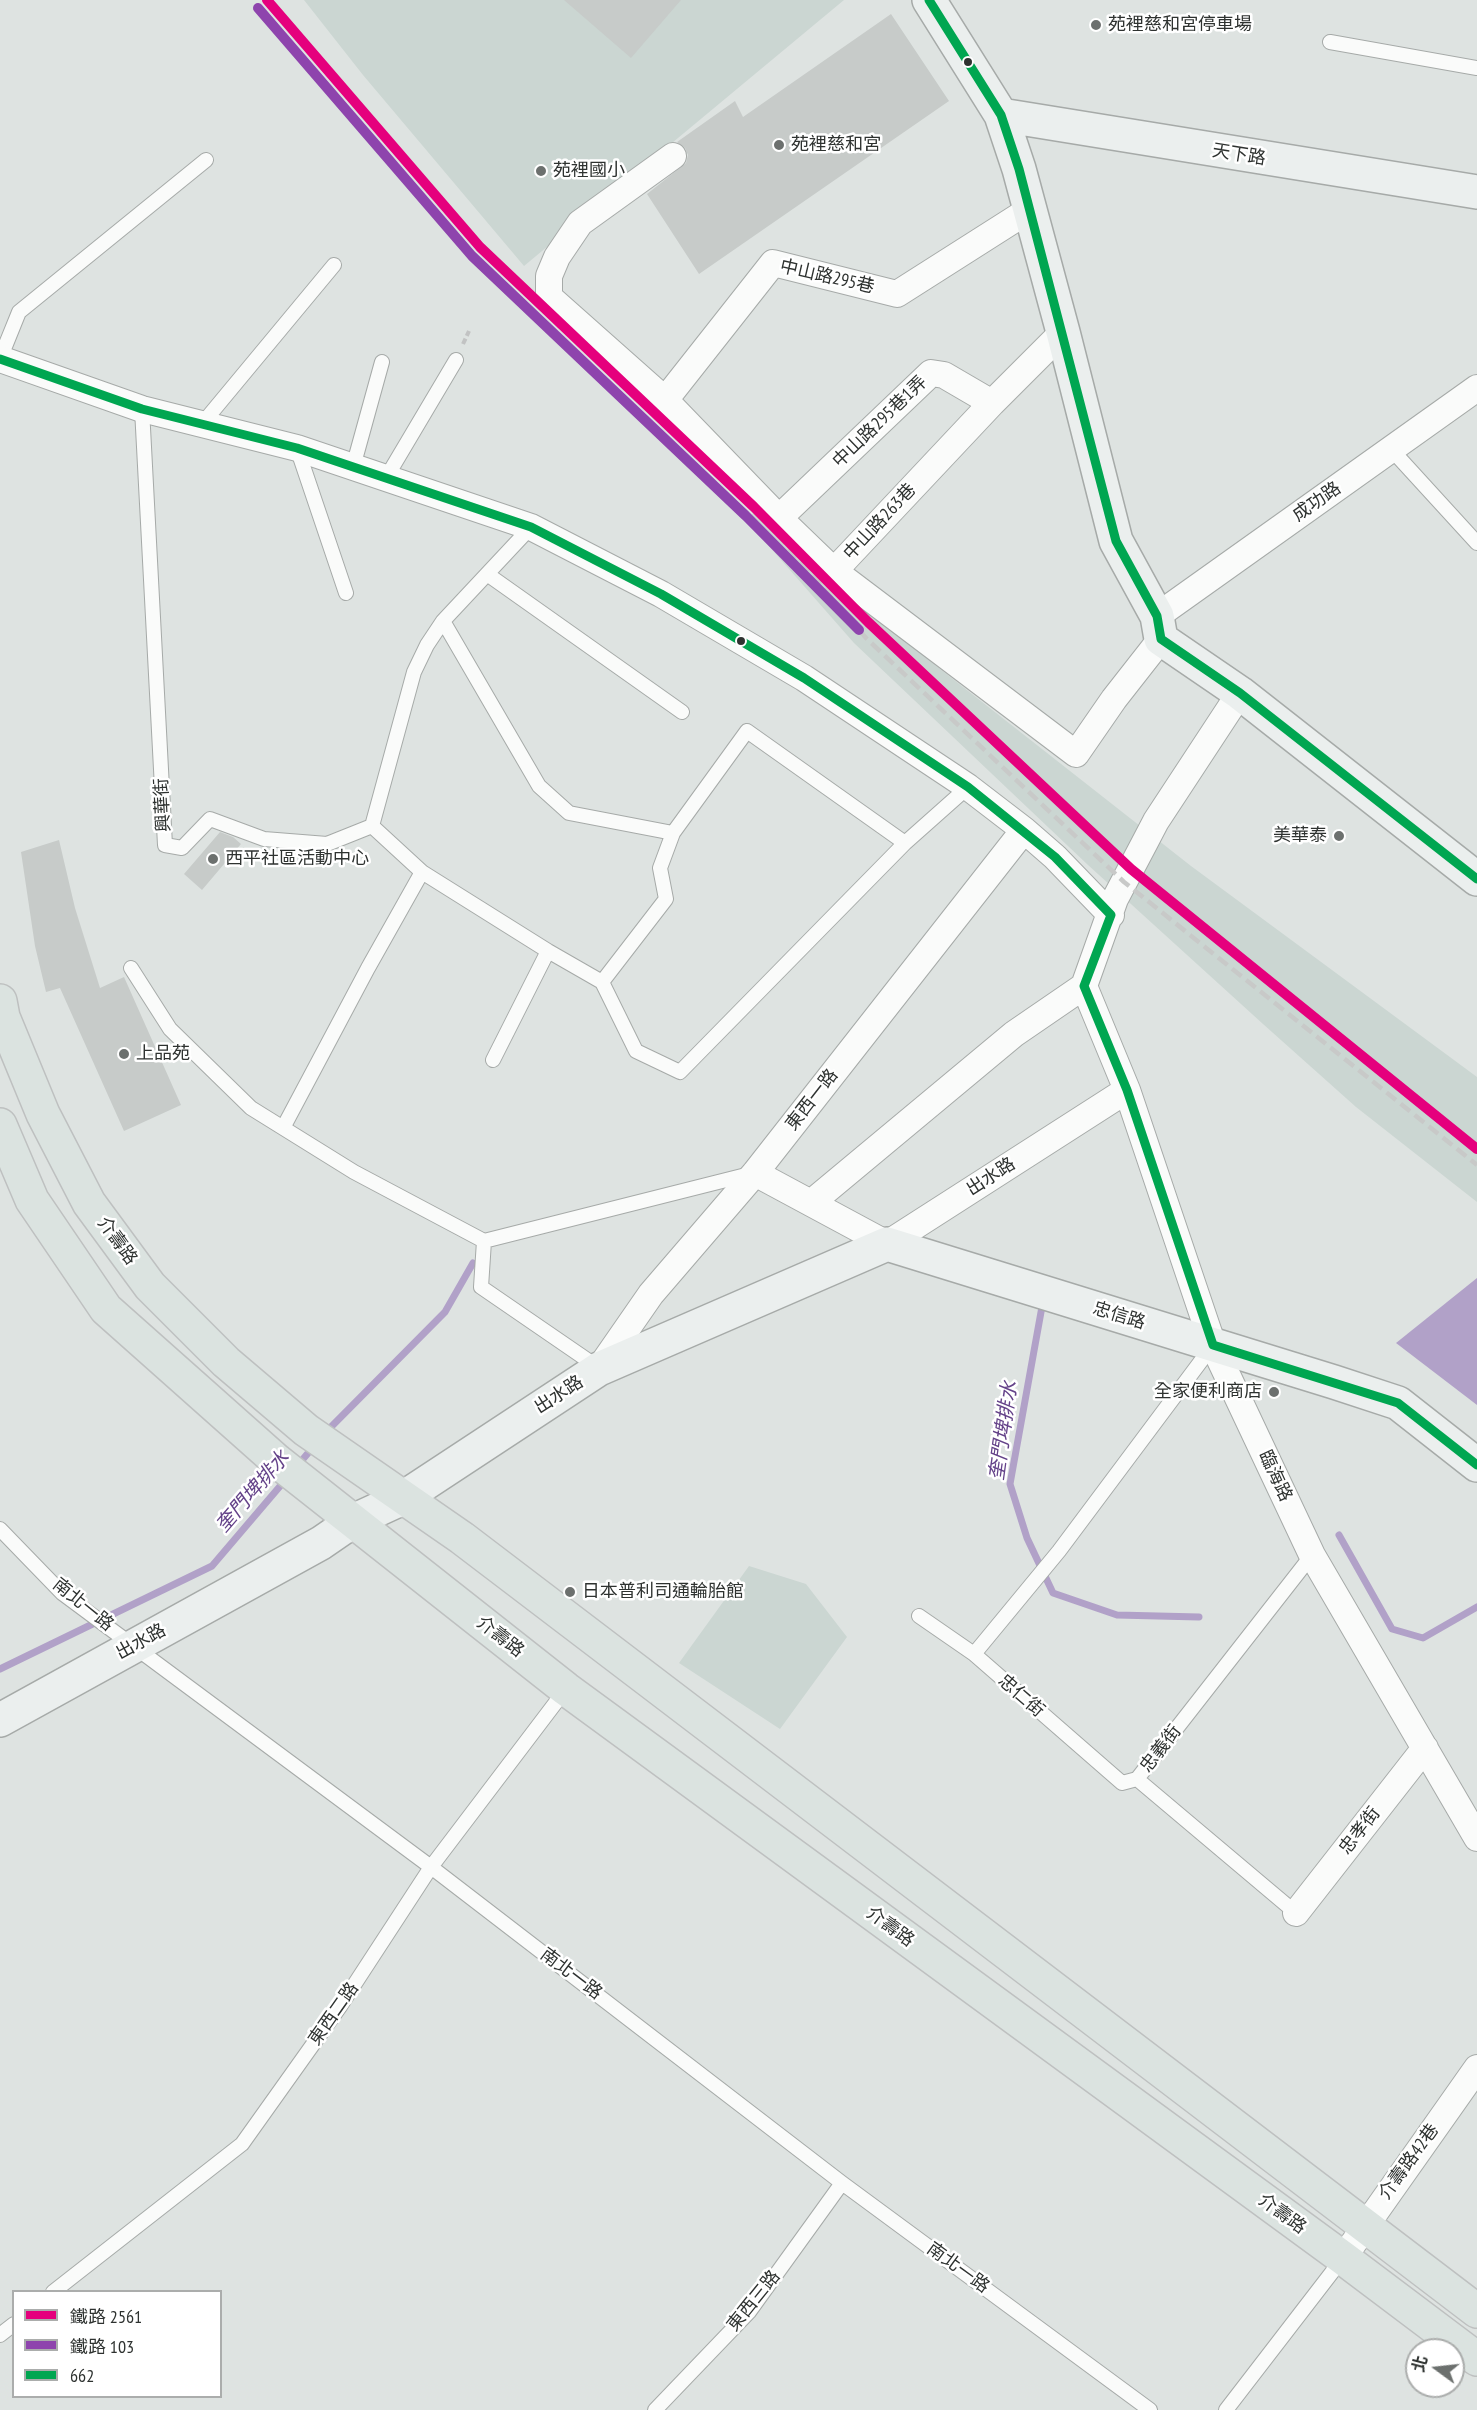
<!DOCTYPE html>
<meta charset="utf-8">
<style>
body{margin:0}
#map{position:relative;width:1477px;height:2410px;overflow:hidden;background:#dee3e1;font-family:"PT Sans Narrow","Noto Sans TC",sans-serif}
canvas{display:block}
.legend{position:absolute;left:12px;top:2290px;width:210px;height:108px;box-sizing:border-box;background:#fff;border:2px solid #abadac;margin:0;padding:8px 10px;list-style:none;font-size:18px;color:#2e3230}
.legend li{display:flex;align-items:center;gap:12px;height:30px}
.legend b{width:30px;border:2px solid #abadac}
.north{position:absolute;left:1405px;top:2338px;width:60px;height:60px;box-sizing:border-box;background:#fff;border:2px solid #abadac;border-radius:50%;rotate:285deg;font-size:16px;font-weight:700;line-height:24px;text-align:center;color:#2e3230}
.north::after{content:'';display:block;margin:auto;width:21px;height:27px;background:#6c706e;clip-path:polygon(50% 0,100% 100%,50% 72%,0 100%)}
</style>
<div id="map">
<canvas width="1477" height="2410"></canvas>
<ul class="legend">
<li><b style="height:8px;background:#e5007d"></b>鐵路 2561</li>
<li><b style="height:8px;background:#8e44ad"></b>鐵路 103</li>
<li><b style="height:8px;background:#00a651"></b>662</li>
</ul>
<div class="north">北</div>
</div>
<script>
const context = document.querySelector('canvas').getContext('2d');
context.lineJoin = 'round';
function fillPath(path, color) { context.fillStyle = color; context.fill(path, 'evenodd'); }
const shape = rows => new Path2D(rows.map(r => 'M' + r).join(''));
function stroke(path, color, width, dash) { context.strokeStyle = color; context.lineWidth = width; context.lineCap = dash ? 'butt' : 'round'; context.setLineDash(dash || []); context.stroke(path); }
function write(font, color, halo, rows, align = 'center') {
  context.font = font + ' "PT Sans Narrow","Noto Sans TC",sans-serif'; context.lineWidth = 5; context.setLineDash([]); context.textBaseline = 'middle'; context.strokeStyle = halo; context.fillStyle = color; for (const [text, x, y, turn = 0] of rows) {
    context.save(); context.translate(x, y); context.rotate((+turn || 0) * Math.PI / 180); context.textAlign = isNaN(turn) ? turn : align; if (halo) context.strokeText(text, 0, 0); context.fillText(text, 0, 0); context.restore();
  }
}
fillPath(shape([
 [304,0,844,0,524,266,363,75],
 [761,506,935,665,1191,866,1477,1077,1477,1202,1356,1107,1263,1024,1088,865,854,643,746,520],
 [749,1566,806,1584,847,1637,780,1729,679,1663]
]), '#cbd6d2');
fillPath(shape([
 [1477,1278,1477,1405,1396,1343]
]), '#b1a1c8');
stroke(shape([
 [1043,1301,1010,1484,1027,1538,1053,1593,1117,1615,1199,1617],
 [325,1433,445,1312,473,1263],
 [298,1465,314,1446],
 [1339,1535,1392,1629,1423,1638,1477,1607],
 [0,1669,212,1566,287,1478]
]), '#b1a1c8', 7);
fillPath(shape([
 [564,0,681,0,631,58],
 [891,14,949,101,699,274,647,194,686,163,688,155,685,148,677,142,735,101,743,117],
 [220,832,233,837,241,844,202,890,184,874],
 [59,840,75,908,100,988,124,977,181,1105,124,1131,60,988,46,992,35,946,21,852]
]), '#c7cbc9');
const lane = shape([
 [1330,42,1477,68],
 [0,359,19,312,206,160],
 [142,409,165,845,182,848,210,819,264,839,327,844,372,826,414,672,427,645,443,621,531,527],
 [202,424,334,265],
 [297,448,346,593],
 [1391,449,1477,543],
 [353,467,382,362],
 [386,478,456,360],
 [487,574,682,712],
 [443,621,539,786,569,813,673,833],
 [372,826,422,872,548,951,602,982,636,1051,680,1072,905,843,968,787],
 [131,968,170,1029,251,1108,354,1172,484,1241],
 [602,982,666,899,660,868,673,833,747,731,905,843],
 [493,1060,548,951],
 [283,1128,368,968,422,872],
 [599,1368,481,1287,484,1241,750,1174],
 [0,1529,62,1593,431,1867,842,2183,1150,2410],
 [919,1616,974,1654],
 [1137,1779,1122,1783,974,1654,1059,1551,1213,1345],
 [1296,1913,1137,1779,1312,1555],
 [53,2292,242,2144,341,2005,431,1867,566,1689],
 [0,2335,14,2324],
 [655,2410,749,2312,842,2183],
 [1226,2410,1343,2258]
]);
const street = shape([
 [673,156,580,223,557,257,549,276,549,297,665,400,779,518,834,571],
 [1063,332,992,403,834,571,1076,754,1114,699,1161,639],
 [0,359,142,409,297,448,531,527,661,594,804,678,968,787,1024,830,1055,857,1111,915],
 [665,400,773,263,897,294,1029,210],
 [779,518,931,373,944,375,992,403],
 [1157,616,1477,388],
 [1240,693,1156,821,1144,844,1115,899,1084,986,1127,1090,1213,1345,1312,1555,1477,1838],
 [755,1173,887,1244,1127,1090],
 [811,1203,1014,1034,1084,986],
 [599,1369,651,1294,755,1173,1024,830],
 [1296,1913,1425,1748],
 [1343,2258,1477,2068]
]);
const secondary = shape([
 [929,0,1001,115,1019,169,1063,332,1116,541,1157,616,1161,639,1240,693,1477,879],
 [1001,115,1477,192],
 [0,1720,321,1543,353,1521,403,1498,599,1369,887,1244,1334,1382,1398,1403,1477,1465]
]);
const primary = shape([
 [0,1001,3,1017,43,1114,89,1203,150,1286,226,1362,306,1430,462,1538,1477,2311],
 [0,1125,32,1200,106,1309,277,1461,566,1689,1343,2258,1477,2359]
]);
stroke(lane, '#a6aaa8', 16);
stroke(street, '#a6aaa8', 28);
stroke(secondary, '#a6aaa8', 36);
stroke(primary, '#bec0c0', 36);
stroke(shape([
 [463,344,469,331]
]), '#c2c3c3', 4, [6, 3]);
stroke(lane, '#fafbfa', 14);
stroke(street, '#fafbfa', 26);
stroke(secondary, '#ebefee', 33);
stroke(primary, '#dbe3e0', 33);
stroke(shape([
 [754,507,866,638,1124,882,1477,1165]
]), '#c8c9c8', 4.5, [12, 6]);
stroke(shape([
 [929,0,1001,115,1019,169,1116,541,1157,616,1161,639,1240,693,1477,879],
 [0,359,142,409,297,448,531,527,661,594,804,678,968,787,1055,857,1111,915],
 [1111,915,1084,986,1127,1090,1213,1345],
 [1213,1345,1398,1403,1477,1465]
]), '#00a651', 9);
stroke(shape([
 [267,0,480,247,754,507,868,622,1131,869,1477,1149]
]), '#e5007d', 10);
stroke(shape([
 [258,8,472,256,746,516,859,630]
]), '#8e44ad', 10);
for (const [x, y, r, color] of [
 [1096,25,6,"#6c706e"],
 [968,62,5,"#2e3230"],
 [779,145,6,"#6c706e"],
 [541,171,6,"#6c706e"],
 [741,641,5,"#2e3230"],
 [1339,836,6,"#6c706e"],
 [213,859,6,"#6c706e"],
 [124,1054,6,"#6c706e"],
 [1274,1392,6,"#6c706e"],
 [570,1592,6,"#6c706e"]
]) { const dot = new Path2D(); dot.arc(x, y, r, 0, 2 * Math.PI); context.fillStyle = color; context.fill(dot); stroke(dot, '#fff', 2); }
write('18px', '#2e3230', '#fff', [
 ["苑裡慈和宮停車場",1108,25],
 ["苑裡慈和宮",791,145],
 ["苑裡國小",553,171],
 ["美華泰",1327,836,"right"],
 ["西平社區活動中心",225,859],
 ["上品苑",136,1054],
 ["全家便利商店",1262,1392,"right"],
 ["日本普利司通輪胎館",582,1592]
], 'left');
write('18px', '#2e3230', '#fff', [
 ["天下路",1239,155,9],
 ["中山路295巷",827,277,13],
 ["中山路295巷1弄",880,422,-44],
 ["成功路",1317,502,-35],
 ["中山路263巷",880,522,-47],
 ["興華街",163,805,-93],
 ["東西一路",812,1100,-52],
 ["出水路",991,1177,-33],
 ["介壽路",117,1241,54],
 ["忠信路",1119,1316,17],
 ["出水路",559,1395,-33],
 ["臨海路",1275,1476,65],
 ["南北一路",83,1605,39],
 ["介壽路",500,1637,38],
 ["出水路",141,1642,-29],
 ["忠仁街",1021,1696,41],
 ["忠義街",1161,1749,-52],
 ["忠孝街",1360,1831,-52],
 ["介壽路",890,1927,36],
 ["南北一路",571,1974,37],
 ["東西二路",334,2014,-55],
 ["介壽路42巷",1409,2162,-54],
 ["介壽路",1282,2214,36],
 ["南北一路",958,2268,36],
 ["東西三路",754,2301,-51]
]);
write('italic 20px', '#644289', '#fff', [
 ["奎門埤排水",1004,1431,-82],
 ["奎門埤排水",253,1492,-49]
]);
</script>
